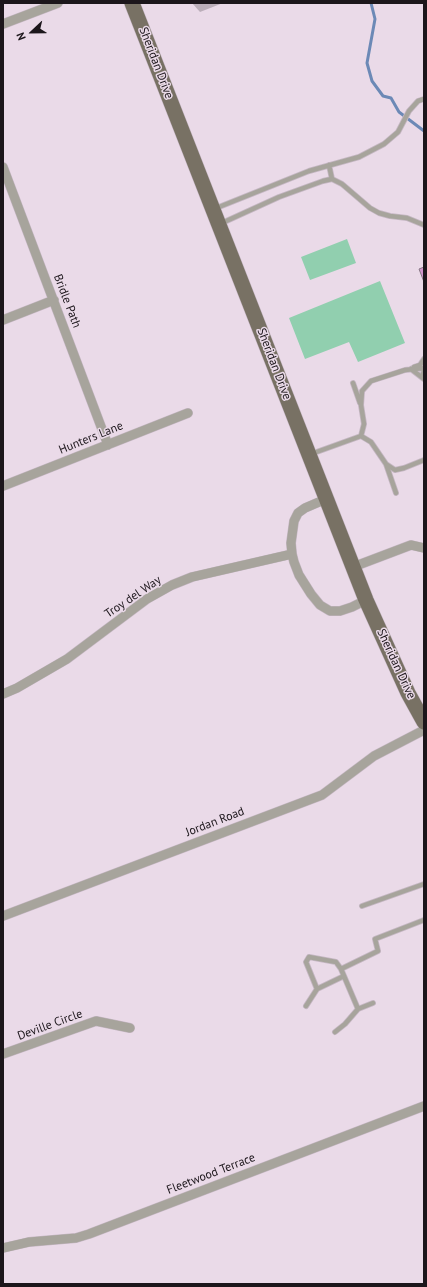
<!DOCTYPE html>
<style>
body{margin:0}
#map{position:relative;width:427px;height:1287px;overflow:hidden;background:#eadae8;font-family:"PT Sans",sans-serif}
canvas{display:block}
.frame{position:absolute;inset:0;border:4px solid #1c161b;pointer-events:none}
.north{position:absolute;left:12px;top:12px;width:40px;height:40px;-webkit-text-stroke:3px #eadae8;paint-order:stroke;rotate:248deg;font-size:11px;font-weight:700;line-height:16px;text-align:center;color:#1c161b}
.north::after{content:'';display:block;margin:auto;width:14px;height:18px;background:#1c161b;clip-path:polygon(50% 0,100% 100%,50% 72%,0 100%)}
</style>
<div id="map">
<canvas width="427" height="1287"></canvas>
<div class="frame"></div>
<div class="north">N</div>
</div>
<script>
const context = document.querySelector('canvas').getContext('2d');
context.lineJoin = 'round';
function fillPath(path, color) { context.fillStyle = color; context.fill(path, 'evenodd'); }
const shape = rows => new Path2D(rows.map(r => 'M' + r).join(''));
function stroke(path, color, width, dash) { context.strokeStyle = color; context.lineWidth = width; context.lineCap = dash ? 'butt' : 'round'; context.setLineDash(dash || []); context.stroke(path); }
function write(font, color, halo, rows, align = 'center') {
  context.font = font + ' "PT Sans",sans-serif'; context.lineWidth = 3; context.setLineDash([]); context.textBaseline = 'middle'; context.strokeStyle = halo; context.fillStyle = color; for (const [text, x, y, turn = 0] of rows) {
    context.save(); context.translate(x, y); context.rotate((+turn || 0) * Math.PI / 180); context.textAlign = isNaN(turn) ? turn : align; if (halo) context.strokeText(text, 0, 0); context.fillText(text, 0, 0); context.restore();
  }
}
fillPath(shape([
 [347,239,356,263,310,280,301,257],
 [380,281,405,343,358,362,349,342,305,359,289,318]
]), '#91cfaf');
fillPath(shape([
 [192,3,223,3,200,12]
]), '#0003');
stroke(shape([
 [371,3,375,19,367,63,372,81,383,96,391,98,399,112,424,131]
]), '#6c89b6', 3);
const building = shape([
 [424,267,424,282,419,269,424,267]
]);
fillPath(building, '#d296cd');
stroke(building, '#867784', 1);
const lane = shape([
 [329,165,332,179],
 [214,209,309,171,359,157,384,144,398,132,409,111,418,101,424,99],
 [222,223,279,197,323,181,332,179,342,184,370,208,379,213,390,216,407,218,424,225],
 [414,367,420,365,424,359],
 [424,368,405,370,371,381,362,391,361,405,364,424,361,436,371,442,386,464,395,470,404,468,424,460],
 [411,369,424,379],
 [422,377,424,371],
 [353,383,360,403],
 [311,454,361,436],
 [386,464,396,493],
 [362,906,424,884],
 [317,989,306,962,309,957,336,962,341,969],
 [306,1006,317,989,344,976],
 [358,1009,373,1003],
 [335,1032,345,1024,358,1009,341,969,378,951,375,939,424,920]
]);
const street = shape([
 [3,24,58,3],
 [3,167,108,445],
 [3,320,54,300],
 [3,486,188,413],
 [326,499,305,508,298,513,294,521,291,543,292,554,294,562,299,575,311,594,320,605,330,611,340,611,352,607,366,600],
 [353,567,411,545,424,548],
 [3,694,17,688,67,659,147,599,172,585,192,577,292,554],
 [3,916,322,795,374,756,424,730],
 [3,1054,96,1021,130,1028],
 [3,1248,29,1242,76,1238,89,1234,424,1106]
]);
const primary = shape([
 [132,3,366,600,408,693,424,722]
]);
stroke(lane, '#c5b7c3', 6);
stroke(street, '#c5b7c3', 10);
stroke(primary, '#c5b7c3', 16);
stroke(lane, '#a7a49c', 4.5);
stroke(street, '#a7a49c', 9);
stroke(primary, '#787164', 15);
write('12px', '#1c161b', '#eadae8', [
 ["Sheridan Drive",156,63,69],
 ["Bridle Path",67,301,69],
 ["Sheridan Drive",274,364,69],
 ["Hunters Lane",91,438,-22],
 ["Troy del Way",133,597,-34],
 ["Sheridan Drive",396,664,65],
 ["Jordan Road",215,822,-21],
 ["Deville Circle",50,1025,-20],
 ["Fleetwood Terrace",211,1174,-21]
]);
</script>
